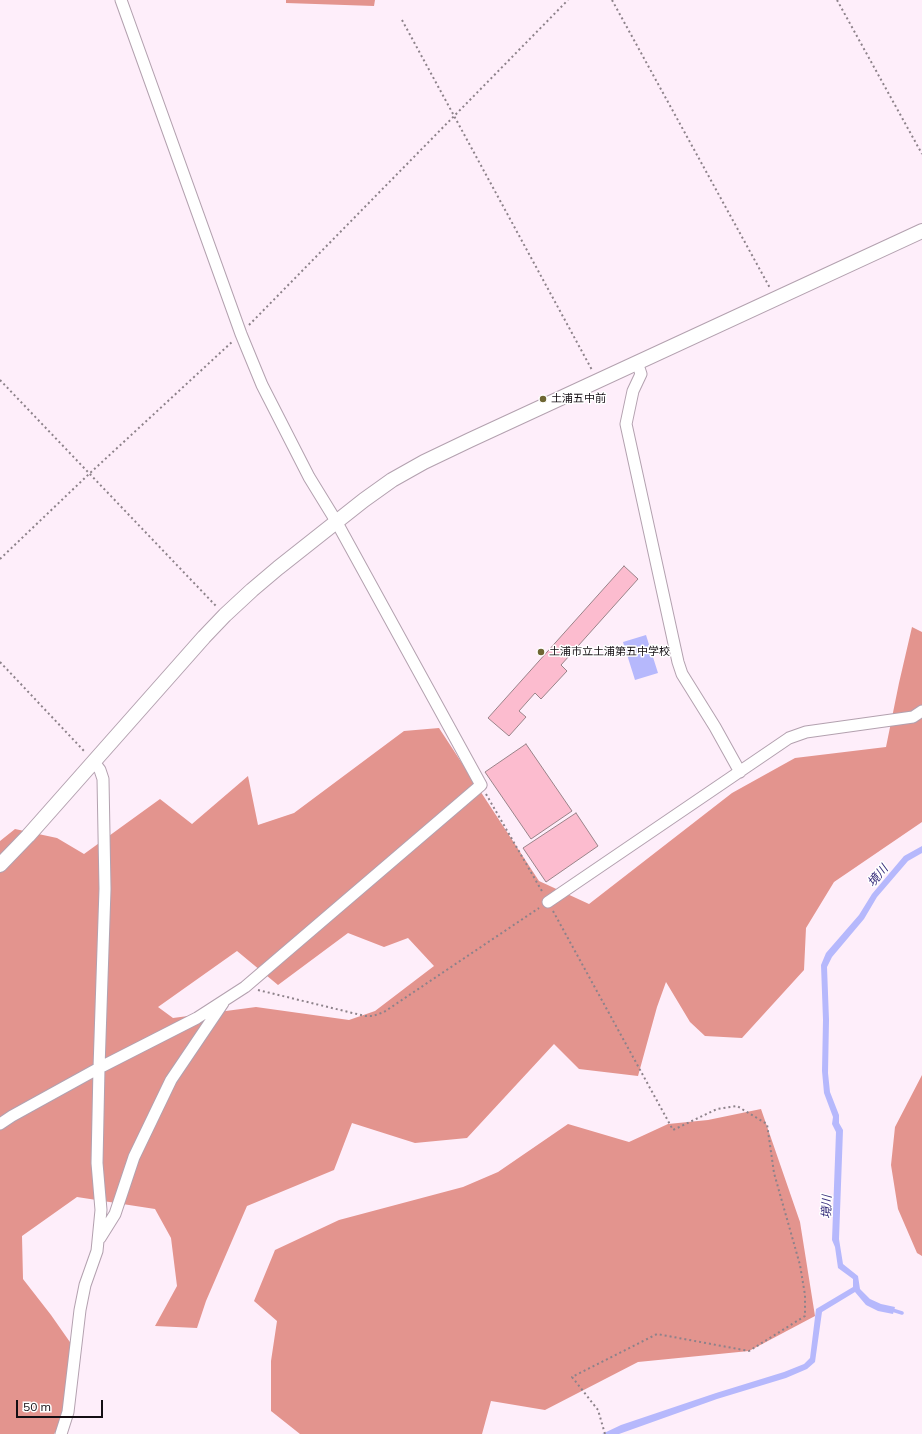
<!DOCTYPE html>
<meta charset="utf-8">
<style>
body{margin:0}
#map{position:relative;width:922px;height:1434px;overflow:hidden;background:#feeefa;font-family:Mulish,sans-serif}
canvas{display:block}
.scale{position:absolute;left:16px;top:1400px;width:87px;height:18px;box-sizing:border-box;border:2px solid #140e13;border-top:0;padding-left:5px;font-size:12px;line-height:14px;white-space:nowrap;color:#140e13;-webkit-text-stroke:3px #fff;paint-order:stroke}
</style>
<div id="map">
<canvas width="922" height="1434"></canvas>
<div class="scale">50 m</div>
</div>
<script>
const context = document.querySelector('canvas').getContext('2d');
context.lineJoin = 'round';
function fillPath(path, color) { context.fillStyle = color; context.fill(path, 'evenodd'); }
const shape = rows => new Path2D(rows.map(r => 'M' + r).join(''));
function stroke(path, color, width, dash) { context.strokeStyle = color; context.lineWidth = width; context.lineCap = dash ? 'butt' : 'round'; context.setLineDash(dash || []); context.stroke(path); }
function write(font, color, halo, rows, align = 'center') {
  context.font = font + ' Mulish,"Noto Sans JP",sans-serif'; context.lineWidth = 3; context.setLineDash([]); context.textBaseline = 'middle'; context.strokeStyle = halo; context.fillStyle = color; for (const [text, x, y, turn = 0] of rows) {
    context.save(); context.translate(x, y); context.rotate((+turn || 0) * Math.PI / 180); context.textAlign = isNaN(turn) ? turn : align; if (halo) context.strokeText(text, 0, 0); context.fillText(text, 0, 0); context.restore();
  }
}
fillPath(shape([
 [286,0,375,0,374,6,286,3],
 [912,627,922,632,922,822,834,882,806,928,804,970,742,1038,705,1036,690,1022,666,982,657,1007,638,1076,579,1069,554,1044,467,1138,415,1143,352,1123,334,1170,247,1206,206,1301,197,1328,155,1326,177,1286,171,1238,155,1209,77,1197,22,1236,23,1279,51,1315,72,1345,62,1421,54,1434,0,1434,0,841,15,829,57,838,84,854,160,799,192,824,248,776,258,825,294,813,404,731,439,728,539,881,589,904,732,793,795,758,886,747,899,683],
 [348,933,384,947,408,938,434,966,375,1011,349,1020,256,1007,173,1018,158,1007,237,951,278,985],
 [922,1075,922,1256,917,1253,898,1209,891,1165,895,1127],
 [761,1109,800,1222,815,1316,749,1351,638,1362,545,1410,491,1401,482,1434,300,1434,271,1411,271,1361,277,1321,254,1301,275,1250,339,1220,463,1187,498,1172,568,1124,629,1142,668,1124,708,1120]
]), '#e3948e');
fillPath(shape([
 [646,635,658,673,635,680,623,642],
 [922,846,922,853,908,861,877,897,864,919,832,957,827,967,829,1020,828,1073,830,1092,839,1115,839,1123,843,1130,839,1239,843,1264,858,1276,860,1289,870,1299,881,1304,895,1307,893,1314,878,1311,866,1305,855,1292,822,1312,815,1362,807,1369,786,1378,717,1399,619,1434,602,1434,621,1425,716,1393,784,1372,804,1364,810,1358,816,1309,853,1287,853,1279,838,1268,835,1247,832,1240,836,1132,832,1124,833,1117,824,1093,822,1071,823,1020,821,965,826,953,859,915,872,894,904,856]
]), '#b6b8fc');
stroke(shape([
 [889,1309,902,1313]
]), '#b6b8fc', 3.5);
const building = shape([
 [624,566,638,579,561,665,567,671,541,699,535,693,519,711,526,717,509,736,488,718,624,566],
 [526,744,572,811,531,839,485,772,526,744],
 [576,813,598,846,546,882,523,848,576,813]
]);
fillPath(building, '#fcbccf');
stroke(building, '#9a8389', 1);
const minor = shape([
 [637,362,641,374,633,391,626,424,678,662,682,674,715,727,740,772],
 [548,902,789,738,806,732,913,717,922,711],
 [0,1124,12,1116,99,1068,197,1018,245,987,481,785,336,521,309,477,262,385,241,334,121,0],
 [100,1238,115,1214,134,1157,171,1080,223,1003],
 [61,1434,68,1412,80,1310,85,1285,97,1251,101,1210,97,1163,99,1068,105,889,103,779,100,770,94,762]
]);
const tertiary = shape([
 [0,865,28,836,204,637,225,615,252,590,278,568,364,500,392,480,424,462,470,440,922,231]
]);
stroke(minor, '#b3a1af', 13);
stroke(tertiary, '#b3a1af', 16);
stroke(shape([
 [612,0,770,288],
 [837,0,922,154],
 [402,20,592,370],
 [249,325,568,0],
 [0,380,216,606],
 [0,559,89,474,233,341],
 [0,662,85,752],
 [486,794,543,893],
 [553,911,673,1130,717,1109,737,1106,767,1124,774,1173,800,1265,805,1295,805,1316,749,1351,657,1334,572,1377,598,1410,605,1434],
 [258,990,365,1016,373,1016,384,1012,539,908]
]), '#8d828a', 2, [2, 3]);
stroke(minor, '#fff', 11);
stroke(tertiary, '#fff', 14);
for (const [x, y, r, color] of [
 [543,399,4,"#6e6633"],
 [541,652,4,"#6e6633"]
]) { const dot = new Path2D(); dot.arc(x, y, r, 0, 2 * Math.PI); context.fillStyle = color; context.fill(dot); stroke(dot, '#fff', 1.5); }
write('11px', '#140e13', '#fff', [
 ["土浦五中前",551,399],
 ["土浦市立土浦第五中学校",549,652]
], 'left');
write('italic 12px', '#372e7b', '#fff', [
 ["境川",878,876,-50],
 ["境川",827,1207,-88]
]);
</script>
